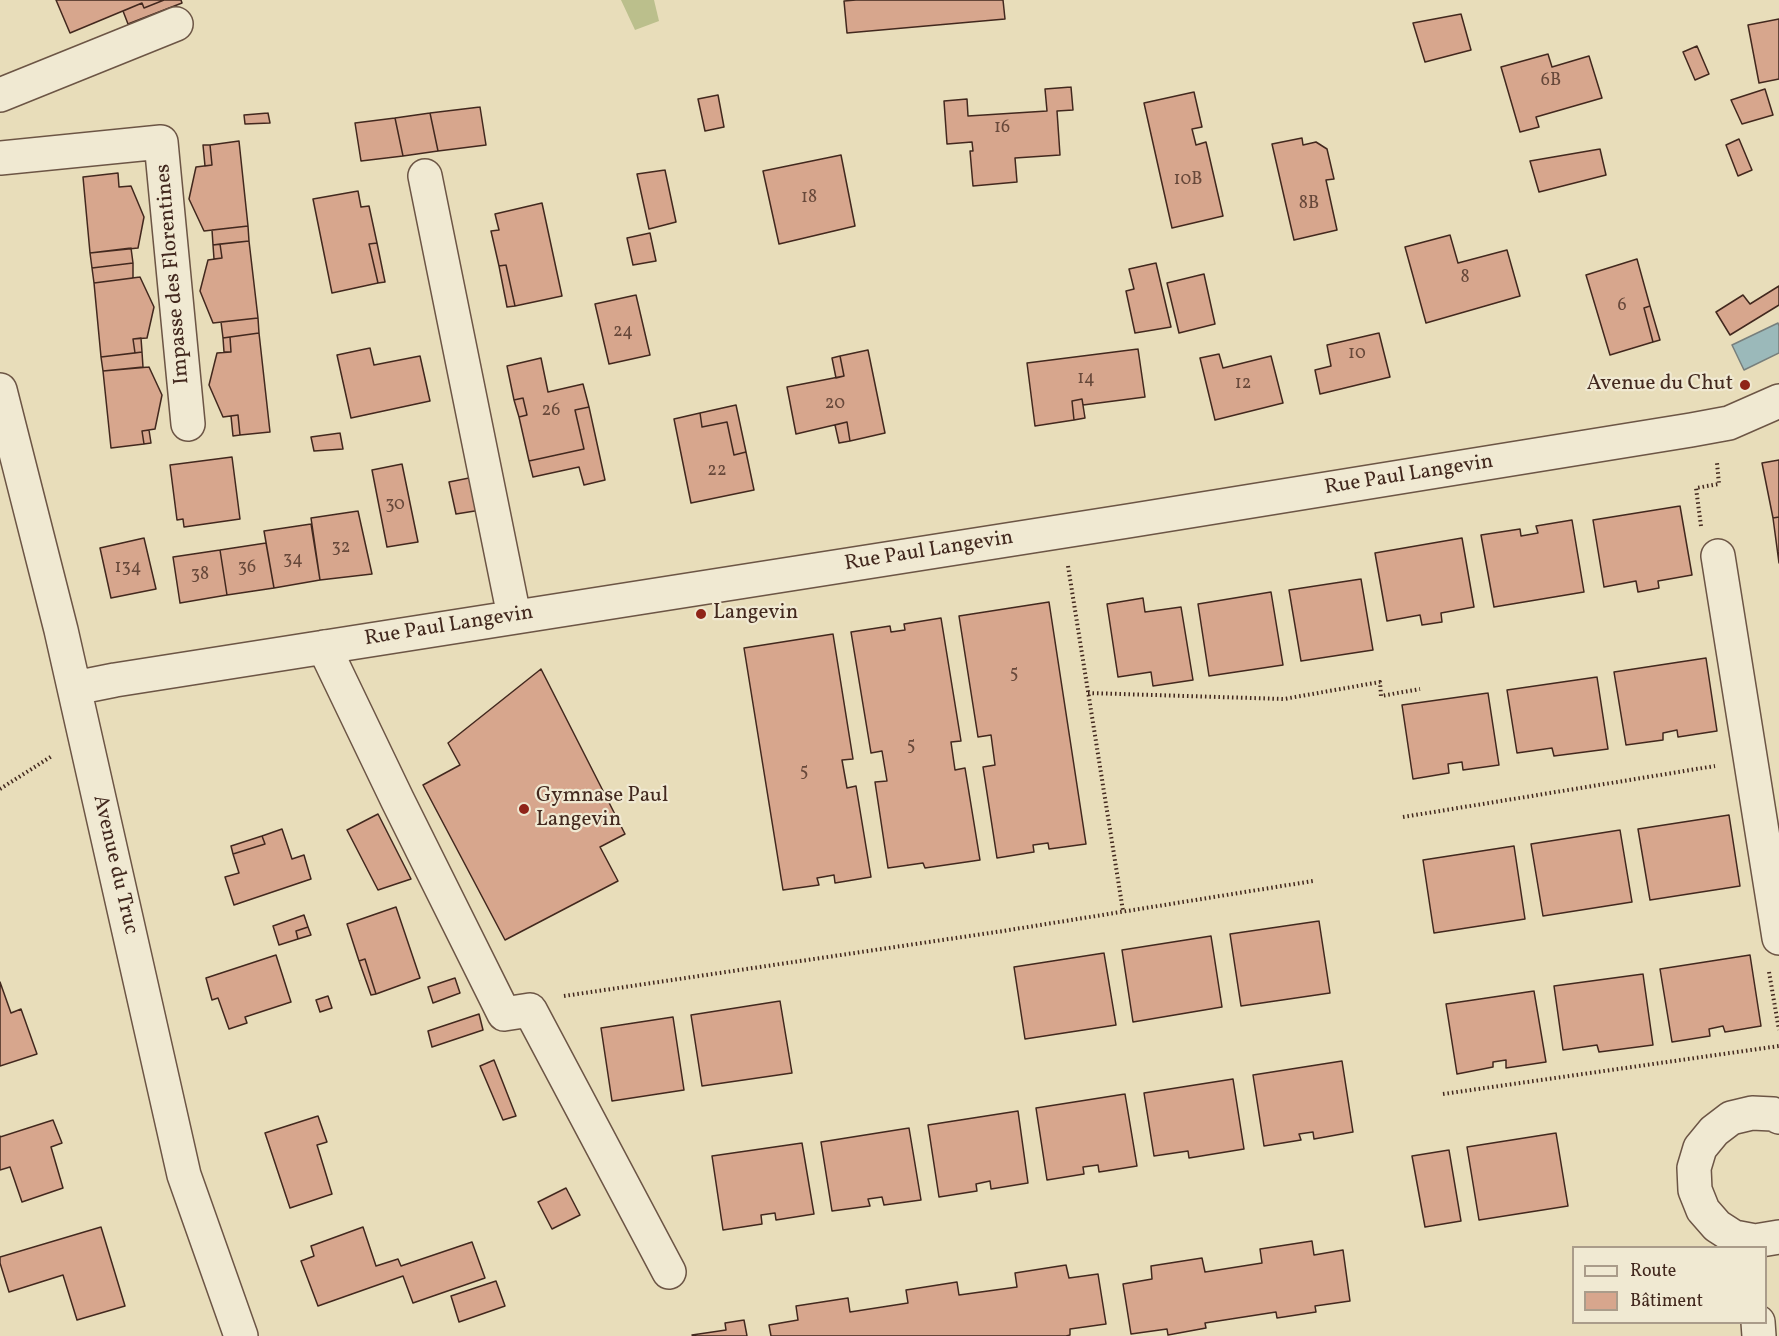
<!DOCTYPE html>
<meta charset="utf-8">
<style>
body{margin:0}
#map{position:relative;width:1779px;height:1336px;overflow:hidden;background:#e8ddba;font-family:Vollkorn,serif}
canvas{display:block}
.legend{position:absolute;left:1572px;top:1246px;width:195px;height:78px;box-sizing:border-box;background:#f0e9d2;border:2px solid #aa9c8a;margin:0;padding:8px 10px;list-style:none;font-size:18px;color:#42281e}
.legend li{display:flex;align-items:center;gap:12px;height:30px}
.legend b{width:30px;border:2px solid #aa9c8a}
</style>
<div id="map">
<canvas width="1779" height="1336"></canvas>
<ul class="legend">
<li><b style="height:8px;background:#f0e9d2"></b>Route</li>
<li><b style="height:16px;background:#d7a68d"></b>Bâtiment</li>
</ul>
</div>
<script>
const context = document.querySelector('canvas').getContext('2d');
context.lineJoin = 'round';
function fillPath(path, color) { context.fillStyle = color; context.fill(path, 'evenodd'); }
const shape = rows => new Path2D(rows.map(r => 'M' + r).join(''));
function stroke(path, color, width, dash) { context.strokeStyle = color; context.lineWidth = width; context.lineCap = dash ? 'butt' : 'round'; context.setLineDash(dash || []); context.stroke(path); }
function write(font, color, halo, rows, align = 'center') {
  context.font = font + ' Vollkorn,serif'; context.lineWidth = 4.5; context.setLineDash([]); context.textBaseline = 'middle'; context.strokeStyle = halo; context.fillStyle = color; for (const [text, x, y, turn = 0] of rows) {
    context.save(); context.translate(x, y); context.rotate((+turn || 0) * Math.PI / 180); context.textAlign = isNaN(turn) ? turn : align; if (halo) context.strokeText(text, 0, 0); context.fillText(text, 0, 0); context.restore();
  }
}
fillPath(shape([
 [621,0,654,0,659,21,635,30]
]), '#bbbf8c');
const water = shape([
 [1778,323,1779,326,1779,353,1744,370,1732,345,1778,323]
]);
fillPath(water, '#9bb9ba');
stroke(water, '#777f7c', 1.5);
const building = shape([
 [56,0,164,0,144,8,142,3,70,33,56,0],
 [164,0,181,0,182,3,128,24,123,11,142,3,144,8,164,0],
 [856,0,1003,0,1005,19,847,33,844,1,856,0],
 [1461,14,1471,50,1425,62,1413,23,1461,14],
 [1779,19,1779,79,1759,83,1748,25,1779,19],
 [1697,46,1709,74,1695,80,1683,52,1697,46],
 [1548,54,1552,67,1589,56,1602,98,1536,117,1539,127,1520,132,1501,67,1548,54],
 [1071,87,1073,110,1057,111,1060,155,1015,158,1017,182,973,186,970,151,973,151,972,142,947,144,944,101,967,99,968,116,1047,111,1045,89,1071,87],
 [1765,89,1773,115,1742,124,1731,100,1765,89],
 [1194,92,1202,127,1192,129,1196,145,1206,142,1223,216,1172,228,1144,103,1194,92],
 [718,95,724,127,705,131,698,99,718,95],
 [480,107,486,145,438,151,430,113,480,107],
 [268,113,270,123,245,124,244,115,268,113],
 [430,113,438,151,403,156,395,118,430,113],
 [395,118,403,156,361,161,355,123,395,118],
 [1302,138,1303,145,1316,142,1327,149,1334,179,1326,180,1337,230,1294,240,1272,144,1302,138],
 [1739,139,1752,170,1738,176,1726,145,1739,139],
 [239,141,248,226,204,231,189,199,196,167,212,165,210,145,239,141],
 [203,145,210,145,212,165,205,166,203,145],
 [1600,149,1606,175,1539,192,1530,161,1600,149],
 [841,155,855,226,779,244,763,171,841,155],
 [665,170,676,222,649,229,637,174,665,170],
 [118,173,119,187,131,186,144,217,138,248,90,253,83,177,118,173],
 [358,191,361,207,369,206,377,243,369,244,378,283,332,293,313,199,358,191],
 [542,203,562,296,515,306,506,265,499,266,491,231,499,230,495,214,542,203],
 [248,226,249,241,213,245,212,230,248,226],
 [650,233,656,261,633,265,627,238,650,233],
 [1450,235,1458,263,1507,250,1520,296,1426,323,1405,247,1450,235],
 [249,241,258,318,213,323,200,291,208,260,222,258,220,244,249,241],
 [377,243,385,282,378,283,369,244,377,243],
 [220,244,222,258,214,259,213,245,220,244],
 [131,248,133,263,92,268,90,253,131,248],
 [1637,259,1650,306,1644,308,1653,342,1610,355,1586,275,1637,259],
 [133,263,133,278,94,283,92,268,133,263],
 [1156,263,1171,327,1135,333,1126,291,1134,289,1129,269,1156,263],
 [506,265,515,306,507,307,499,266,506,265],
 [1204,274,1215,324,1179,333,1167,283,1204,274],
 [140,277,154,307,147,338,133,339,135,353,101,357,94,283,140,277],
 [1779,286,1779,305,1730,335,1716,312,1743,295,1750,304,1779,286],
 [636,295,650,355,609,364,595,304,636,295],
 [1650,306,1660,340,1653,342,1644,308,1650,306],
 [258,318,259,333,223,338,221,322,258,318],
 [259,333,270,432,240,435,238,415,223,417,209,385,217,353,231,352,230,337,259,333],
 [1379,333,1390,377,1320,394,1315,370,1331,366,1327,345,1379,333],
 [230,337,231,352,224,352,223,338,230,337],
 [141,338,142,352,135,353,133,339,141,338],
 [370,348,374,365,420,356,430,401,351,418,337,355,370,348],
 [1138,349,1145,397,1083,405,1082,399,1072,401,1074,420,1035,426,1027,363,1138,349],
 [868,350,885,433,850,441,847,422,796,434,787,387,844,376,840,356,868,350],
 [142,352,143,367,103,371,101,357,142,352],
 [1219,354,1223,368,1271,356,1283,403,1215,420,1200,358,1219,354],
 [840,356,844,376,836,378,832,358,840,356],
 [541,358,548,392,583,384,589,407,575,410,584,449,529,461,519,417,527,415,523,398,514,400,507,366,541,358],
 [149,367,162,395,155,429,142,431,144,444,111,448,103,371,149,367],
 [523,398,527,415,519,417,514,400,523,398],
 [1082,399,1085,418,1074,420,1072,401,1082,399],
 [736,405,746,452,734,455,727,422,702,427,700,413,736,405],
 [589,407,605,480,584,485,579,467,533,477,529,461,584,449,575,410,589,407],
 [700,413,702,427,727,422,734,455,746,452,754,490,691,503,674,419,700,413],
 [238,415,240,435,233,436,231,416,238,415],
 [847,422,850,441,839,443,835,425,847,422],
 [149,430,151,443,144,444,142,431,149,430],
 [340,433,343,449,314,451,311,437,340,433],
 [232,457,240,519,184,527,183,519,177,520,170,465,232,457],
 [1779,460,1779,517,1773,518,1762,463,1779,460],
 [402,464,418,542,387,547,372,470,402,464],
 [474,477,481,510,456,514,449,482,474,477],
 [1680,506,1692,575,1658,581,1659,588,1638,592,1636,581,1604,587,1593,520,1680,506],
 [358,511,372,574,320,580,311,518,358,511],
 [1779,517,1779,563,1773,518,1779,517],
 [1572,520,1584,592,1494,607,1481,535,1520,529,1521,536,1538,533,1536,526,1572,520],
 [311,524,320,580,274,588,264,531,311,524],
 [144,538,156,589,111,598,100,548,144,538],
 [1462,538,1474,607,1441,613,1442,622,1422,625,1420,615,1387,621,1375,553,1462,538],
 [266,543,274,588,227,595,220,550,266,543],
 [220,550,227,595,180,603,173,557,220,550],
 [1361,579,1373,650,1301,661,1289,590,1361,579],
 [1271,592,1283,665,1209,676,1198,604,1271,592],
 [1143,598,1145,612,1181,607,1193,680,1153,686,1151,672,1118,677,1107,604,1143,598],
 [1049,602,1086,844,1049,849,1048,843,1033,845,1034,852,997,858,983,767,995,765,991,735,978,737,959,616,1049,602],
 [941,618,961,741,951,742,955,770,965,768,980,860,925,868,923,863,888,868,875,782,887,781,882,751,871,753,851,632,890,626,891,632,905,630,904,624,941,618],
 [833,634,853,759,842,760,847,788,856,786,871,877,835,883,834,875,817,878,819,885,783,890,744,648,833,634],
 [1706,658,1717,731,1678,737,1677,730,1663,733,1663,740,1626,745,1614,672,1706,658],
 [541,669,625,834,600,847,618,881,505,940,423,785,460,765,448,743,541,669],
 [1597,677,1608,749,1554,756,1552,748,1517,753,1507,690,1597,677],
 [1488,693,1499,765,1463,770,1462,762,1448,764,1449,773,1413,779,1402,705,1488,693],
 [378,814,411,879,378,890,347,830,378,814],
 [1729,815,1740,886,1650,900,1638,829,1729,815],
 [282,829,292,859,304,855,311,879,234,905,225,877,239,873,233,854,265,844,262,836,282,829],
 [1620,830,1632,902,1543,916,1531,844,1620,830],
 [262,836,265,844,233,854,231,846,262,836],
 [1514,846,1525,919,1434,933,1423,860,1514,846],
 [396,907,420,978,376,994,365,959,359,961,347,924,396,907],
 [304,915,308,927,296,931,298,939,279,945,273,926,304,915],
 [1319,921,1330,993,1241,1006,1230,934,1319,921],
 [308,927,311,935,298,939,296,931,308,927],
 [1211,936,1222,1007,1133,1022,1122,950,1211,936],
 [1104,953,1116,1025,1025,1039,1014,967,1104,953],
 [276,955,291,1002,245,1017,247,1023,229,1029,218,998,212,1000,206,978,276,955],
 [1750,955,1761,1026,1725,1032,1723,1026,1709,1029,1710,1036,1672,1042,1660,969,1750,955],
 [365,959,376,994,371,995,359,961,365,959],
 [1643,974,1653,1045,1599,1052,1597,1045,1563,1050,1554,986,1643,974],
 [455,978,460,993,433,1003,428,987,455,978],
 [0,982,11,1013,21,1009,37,1054,0,1066,0,982],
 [1534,991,1546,1062,1506,1068,1506,1060,1493,1062,1493,1067,1457,1074,1446,1004,1534,991],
 [328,996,332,1008,320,1012,316,1000,328,996],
 [780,1001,792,1073,702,1086,691,1015,780,1001],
 [479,1014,483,1030,432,1047,428,1031,479,1014],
 [673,1017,684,1090,612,1101,601,1028,673,1017],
 [494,1060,516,1116,503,1120,480,1066,494,1060],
 [1342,1061,1353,1132,1314,1139,1313,1132,1299,1134,1301,1140,1264,1146,1253,1075,1342,1061],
 [1233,1079,1244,1149,1189,1158,1188,1151,1154,1156,1144,1093,1233,1079],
 [1125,1094,1137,1166,1099,1172,1098,1165,1083,1167,1084,1174,1047,1180,1036,1108,1125,1094],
 [1018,1111,1028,1183,991,1189,990,1181,976,1184,977,1191,939,1197,928,1125,1018,1111],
 [318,1116,327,1142,317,1145,332,1194,290,1208,265,1133,318,1116],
 [53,1120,62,1143,51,1147,63,1188,22,1202,10,1167,0,1170,0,1136,0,1137,53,1120],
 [909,1128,921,1200,884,1205,882,1197,868,1199,870,1206,832,1211,821,1142,909,1128],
 [1556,1133,1568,1206,1479,1220,1467,1147,1556,1133],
 [802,1143,814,1214,776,1220,775,1213,761,1215,762,1224,723,1230,712,1156,802,1143],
 [1449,1150,1461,1221,1425,1227,1412,1156,1449,1150],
 [566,1188,580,1215,552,1229,538,1202,566,1188],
 [101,1227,125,1306,77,1320,63,1275,9,1292,0,1263,0,1257,101,1227],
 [363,1227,376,1266,398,1259,401,1266,472,1242,485,1278,413,1303,403,1276,318,1306,301,1261,314,1256,311,1246,363,1227],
 [1312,1241,1314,1255,1343,1250,1350,1301,1315,1306,1316,1312,1277,1318,1276,1312,1205,1323,1206,1328,1168,1335,1167,1329,1131,1334,1123,1284,1152,1279,1151,1266,1202,1258,1205,1272,1262,1263,1260,1249,1312,1241],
 [1066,1265,1069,1278,1098,1274,1106,1324,1070,1329,1070,1335,1066,1336,771,1336,769,1325,798,1320,796,1306,848,1298,850,1312,908,1303,906,1290,957,1282,959,1295,1017,1287,1015,1273,1066,1265],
 [496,1281,505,1306,459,1322,451,1296,496,1281],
 [744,1320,747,1336,693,1336,692,1335,726,1330,725,1323,744,1320]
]);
fillPath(building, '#d7a68d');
stroke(building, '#42281e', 1.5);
const minor = shape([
 [0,95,176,24],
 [0,158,161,142,188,424],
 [425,176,514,616],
 [0,390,61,630,184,1175,241,1336],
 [1718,556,1779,938],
 [324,647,397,799,504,1014,530,1010,669,1272],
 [75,688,115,680,1128,521,1691,430,1729,423,1779,401],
 [1779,1117,1773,1114,1752,1113,1731,1118,1714,1131,1700,1148,1694,1168,1695,1190,1703,1210,1717,1226,1734,1237,1755,1241,1779,1237],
 [1758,1322,1759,1336]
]);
stroke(minor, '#6c5545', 36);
stroke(shape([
 [1701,526,1696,488,1719,484,1717,463],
 [1068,566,1123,911],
 [1088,693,1284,699,1380,682,1381,696,1420,689],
 [0,789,52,756],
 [1403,817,1715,766],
 [1769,972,1779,1030],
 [564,996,1003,931,1313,881],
 [1443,1094,1779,1046]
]), '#42281e', 4, [1.5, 3]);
stroke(minor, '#f0e9d2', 33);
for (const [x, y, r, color] of [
 [1745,385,6,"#8f2418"],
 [701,614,6,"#8f2418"],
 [524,809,6,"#8f2418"]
]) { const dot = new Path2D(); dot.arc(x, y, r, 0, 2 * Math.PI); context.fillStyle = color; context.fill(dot); stroke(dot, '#f0e9d2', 2); }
write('18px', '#67483a', null, [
 ["6B",1551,82],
 ["16",1002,129],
 ["10B",1188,181],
 ["18",809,199],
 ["8B",1309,205],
 ["8",1465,279],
 ["6",1622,307],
 ["24",623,333],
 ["10",1357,355],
 ["14",1086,380],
 ["12",1243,385],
 ["20",835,405],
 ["26",551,412],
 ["22",717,472],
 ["30",395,506],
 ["32",341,549],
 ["34",293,561],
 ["134",128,569],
 ["36",247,569],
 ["38",200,576],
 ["5",1014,675],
 ["5",911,747],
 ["5",804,773]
]);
write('21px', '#42281e', '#f0e9d2', [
 ["Impasse des Florentines",174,274,-95],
 ["Rue Paul Langevin",1409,476,-9],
 ["Rue Paul Langevin",929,552,-9],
 ["Rue Paul Langevin",449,627,-9],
 ["Avenue du Truc",114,865,77]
]);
write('21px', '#42281e', '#f0e9d2', [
 ["Avenue du Chut",1733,385,"right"],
 ["Langevin",713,614],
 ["Gymnase Paul",536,797],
 ["Langevin",536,821]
], 'left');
</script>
